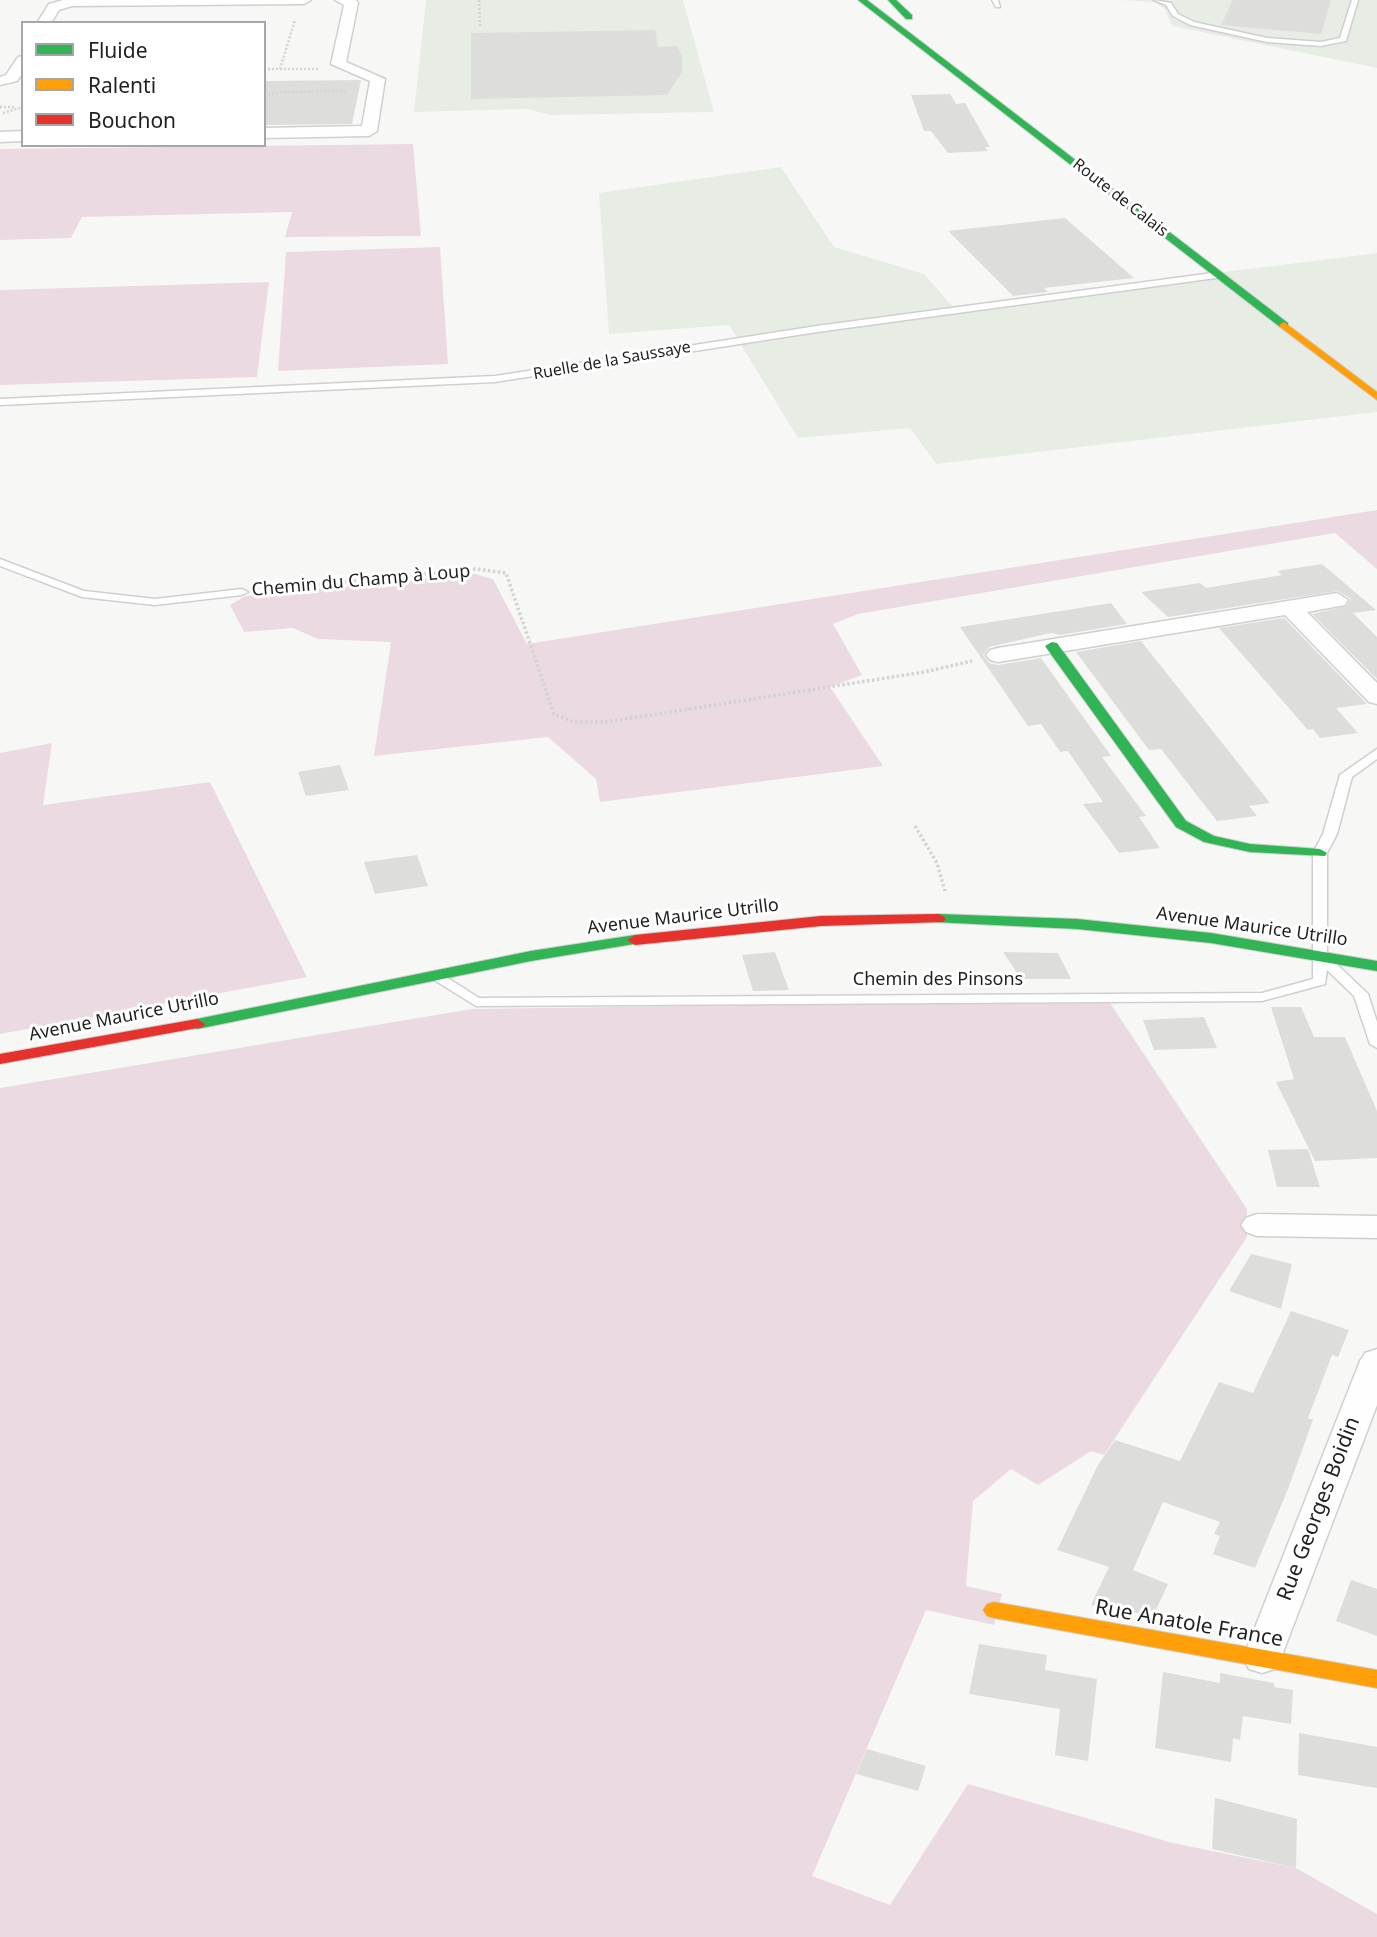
<!DOCTYPE html>
<meta charset="utf-8">
<style>
body{margin:0}
#map{position:relative;width:1377px;height:1937px;overflow:hidden;background:#f7f8f6;font-family:"Noto Sans",sans-serif}
canvas{display:block}
.legend{position:absolute;left:21px;top:21px;width:245px;height:126px;box-sizing:border-box;background:#fff;border:2px solid #a5a6a5;margin:0;padding:9px 12px;list-style:none;font-size:21px;color:#1f201f}
.legend li{display:flex;align-items:center;gap:14px;height:35px}
.legend b{width:35px;border:2px solid #a5a6a5}
</style>
<div id="map">
<canvas width="1377" height="1937"></canvas>
<ul class="legend">
<li><b style="height:9px;background:#30b455"></b>Fluide</li>
<li><b style="height:9px;background:#ff9f0a"></b>Ralenti</li>
<li><b style="height:9px;background:#e5322d"></b>Bouchon</li>
</ul>
</div>
<script>
const context = document.querySelector('canvas').getContext('2d');
context.lineJoin = 'round';
function fillPath(path, color) { context.fillStyle = color; context.fill(path, 'evenodd'); }
const shape = rows => new Path2D(rows.map(r => 'M' + r).join(''));
function stroke(path, color, width, dash) { context.strokeStyle = color; context.lineWidth = width; context.lineCap = dash ? 'butt' : 'round'; context.setLineDash(dash || []); context.stroke(path); }
function write(font, color, halo, rows, align = 'center') {
  context.font = font + ' "Noto Sans",sans-serif'; context.lineWidth = 6; context.setLineDash([]); context.textBaseline = 'middle'; context.strokeStyle = halo; context.fillStyle = color; for (const [text, x, y, turn = 0] of rows) {
    context.save(); context.translate(x, y); context.rotate((+turn || 0) * Math.PI / 180); context.textAlign = isNaN(turn) ? turn : align; if (halo) context.strokeText(text, 0, 0); context.fillText(text, 0, 0); context.restore();
  }
}
fillPath(shape([
 [426,0,683,0,714,112,551,115,527,109,414,112],
 [1120,0,1377,0,1377,68,1172,26,1164,8,1154,2],
 [781,167,834,247,924,274,952,306,1377,253,1377,412,936,464,910,428,798,438,729,325,609,334,599,193]
]), '#e7ece5');
fillPath(shape([
 [413,144,421,236,285,237,292,212,82,217,71,238,0,240,0,149],
 [440,247,448,364,278,371,286,252],
 [269,282,257,377,0,385,0,290],
 [1377,510,1377,569,1335,533,858,614,833,624,862,675,830,687,883,766,600,802,596,779,548,737,374,756,391,642,318,639,293,628,244,632,230,605,245,596,421,580,467,572,493,579,527,644],
 [52,743,43,805,210,782,307,977,0,1034,0,753],
 [1108,1000,1247,1209,1247,1237,1104,1455,1091,1451,1038,1485,1011,1469,973,1501,966,1586,1002,1594,994,1625,926,1610,812,1876,890,1905,968,1784,1173,1843,1296,1868,1377,1914,1377,1937,0,1937,0,1088,472,1009]
]), '#ecdae2');
fillPath(shape([
 [1233,0,1331,0,1321,34,1221,25],
 [655,30,658,47,677,46,682,56,682,72,667,95,471,99,471,33],
 [361,80,352,124,264,125,264,81],
 [950,94,956,104,965,103,990,147,985,147,988,151,948,153,931,131,924,131,911,95],
 [1065,218,1134,278,1044,288,1048,292,1013,296,948,231],
 [1322,564,1376,610,1353,613,1377,637,1377,679,1312,614,1347,606,1351,599,1338,591,1168,617,1141,592,1200,583,1206,588,1282,575,1277,571],
 [1111,603,1127,624,1060,635,1051,633,989,647,983,655,989,663,998,665,1041,658,1111,756,1102,757,1146,816,1139,817,1160,848,1119,853,1083,804,1103,802,1068,751,1060,752,1041,724,1028,726,960,627],
 [1284,618,1367,704,1336,708,1358,733,1320,738,1313,729,1308,730,1219,628],
 [1141,641,1270,803,1249,806,1257,816,1217,821,1161,749,1149,750,1076,652],
 [340,765,349,790,306,796,298,772],
 [417,855,428,886,375,894,364,862],
 [775,952,789,990,753,991,742,955],
 [1003,952,1058,953,1071,979,1021,979],
 [1271,1007,1301,1007,1314,1037,1345,1037,1377,1111,1377,1158,1315,1161,1276,1082,1294,1079],
 [1204,1017,1217,1048,1154,1050,1143,1020],
 [1308,1149,1320,1187,1277,1187,1268,1150],
 [1251,1254,1292,1264,1281,1309,1229,1291],
 [1291,1311,1349,1330,1338,1357,1332,1355,1308,1418,1313,1420,1288,1489,1255,1568,1213,1554,1220,1536,1214,1534,1220,1522,1163,1502,1133,1570,1168,1584,1153,1616,1091,1605,1109,1567,1057,1550,1098,1465,1115,1440,1180,1461,1219,1382,1253,1393],
 [1351,1580,1377,1589,1377,1636,1336,1621],
 [979,1644,1047,1655,1045,1670,1097,1679,1088,1761,1055,1755,1060,1709,969,1694],
 [1163,1672,1220,1683,1220,1673,1274,1683,1274,1687,1293,1690,1291,1724,1243,1716,1240,1740,1233,1738,1231,1762,1155,1748],
 [1299,1733,1377,1747,1377,1788,1298,1775],
 [867,1749,926,1766,918,1791,856,1774],
 [1215,1798,1297,1819,1296,1868,1212,1849]
]), '#dddedc');
const lane = shape([
 [992,0,998,0,1000,7,996,7,992,0],
 [1154,0,1171,3,1178,14,1194,22,1267,38,1321,42,1340,38,1352,0,1358,0,1346,41,1321,46,1267,42,1190,25,1173,16,1166,5,1154,0],
 [1220,272,1224,275,1223,277,817,332,495,382,0,405,0,399,495,376,817,326,1220,272],
 [0,559,84,591,155,599,242,589,248,592,242,595,155,605,82,597,0,566,0,559],
 [1377,749,1377,759,1352,777,1337,834,1327,853,1327,955,1368,994,1377,1022,1377,1048,1370,1044,1354,996,1327,970,1325,984,1262,1001,476,1006,428,976,430,973,440,973,479,998,1262,993,1313,979,1313,853,1323,834,1340,775,1377,749]
]);
const street = shape([
 [63,0,311,0,304,4,72,6,59,10,51,23,37,23,49,4,63,0],
 [335,0,356,0,358,3,346,62,385,79,377,131,369,136,264,138,264,128,362,126,370,81,331,64,344,5,335,0],
 [23,56,23,73,17,81,0,85,0,77,6,75,18,57,23,56],
 [23,131,23,141,0,142,0,132,23,131],
 [1337,593,1348,600,1345,605,1307,612,1377,683,1377,704,1369,702,1285,615,998,662,990,660,986,655,990,650,998,648,1337,593],
 [1257,1214,1377,1216,1377,1238,1257,1236,1246,1232,1241,1225,1246,1218,1257,1214],
 [1377,1349,1377,1405,1281,1658,1275,1669,1262,1673,1249,1669,1243,1658,1360,1361,1365,1353,1377,1349]
]);
const fast = shape([
 [858,0,867,0,1288,323,1288,327,1280,327,858,0],
 [888,0,896,0,912,15,912,19,906,19,888,0],
 [1052,642,1057,643,1186,821,1214,836,1250,844,1320,849,1327,853,1325,856,1250,852,1204,842,1176,827,1045,646,1052,642],
 [938,914,1077,919,1211,933,1377,961,1377,971,1211,943,1077,929,933,922,930,919,933,916,938,914],
 [635,935,643,940,640,943,531,961,197,1029,189,1024,197,1019,531,951,635,935]
]);
const slow = shape([
 [1284,322,1377,392,1377,400,1280,327,1279,325,1284,322],
 [994,1602,1377,1670,1377,1688,994,1618,987,1616,983,1610,987,1604,994,1602]
]);
const jam = shape([
 [938,914,943,916,946,919,943,922,821,926,635,945,627,940,635,935,821,916,938,914],
 [197,1019,205,1024,203,1027,0,1064,0,1054,197,1019]
]);
stroke(lane, '#cfd0ce', 3);
stroke(street, '#cfd0ce', 3);
stroke(fast, '#cfd0ce', 2);
stroke(slow, '#cfd0ce', 2);
stroke(jam, '#cfd0ce', 2);
stroke(shape([
 [479,0,480,28],
 [264,69,318,69],
 [280,69,295,20],
 [264,96,282,92,347,91],
 [0,107,15,107],
 [3,113,23,107]
]), '#d2d3d2', 2.5, [2, 2]);
stroke(shape([
 [264,590,476,569,506,573,554,714,574,722,606,722,924,672,972,661],
 [915,826,937,863,945,891]
]), '#d2d3d2', 3.5, [2.5, 2.5]);
fillPath(lane, '#fefefe');
fillPath(street, '#fefefe');
fillPath(fast, '#30b455');
fillPath(slow, '#ff9f0a');
fillPath(jam, '#e5322d');
write('16px', '#1f201f', '#fff', [
 ["Route de Calais",1120,198,38],
 ["Ruelle de la Saussaye",612,361,-10]
]);
write('18px', '#1f201f', '#fff', [
 ["Chemin du Champ à Loup",361,581,-5],
 ["Avenue Maurice Utrillo",683,917,-7],
 ["Avenue Maurice Utrillo",1252,927,8],
 ["Chemin des Pinsons",938,980],
 ["Avenue Maurice Utrillo",124,1017,-11]
]);
write('21px', '#1f201f', '#fff', [
 ["Rue Georges Boidin",1319,1509,-69],
 ["Rue Anatole France",1189,1624,10]
]);
</script>
